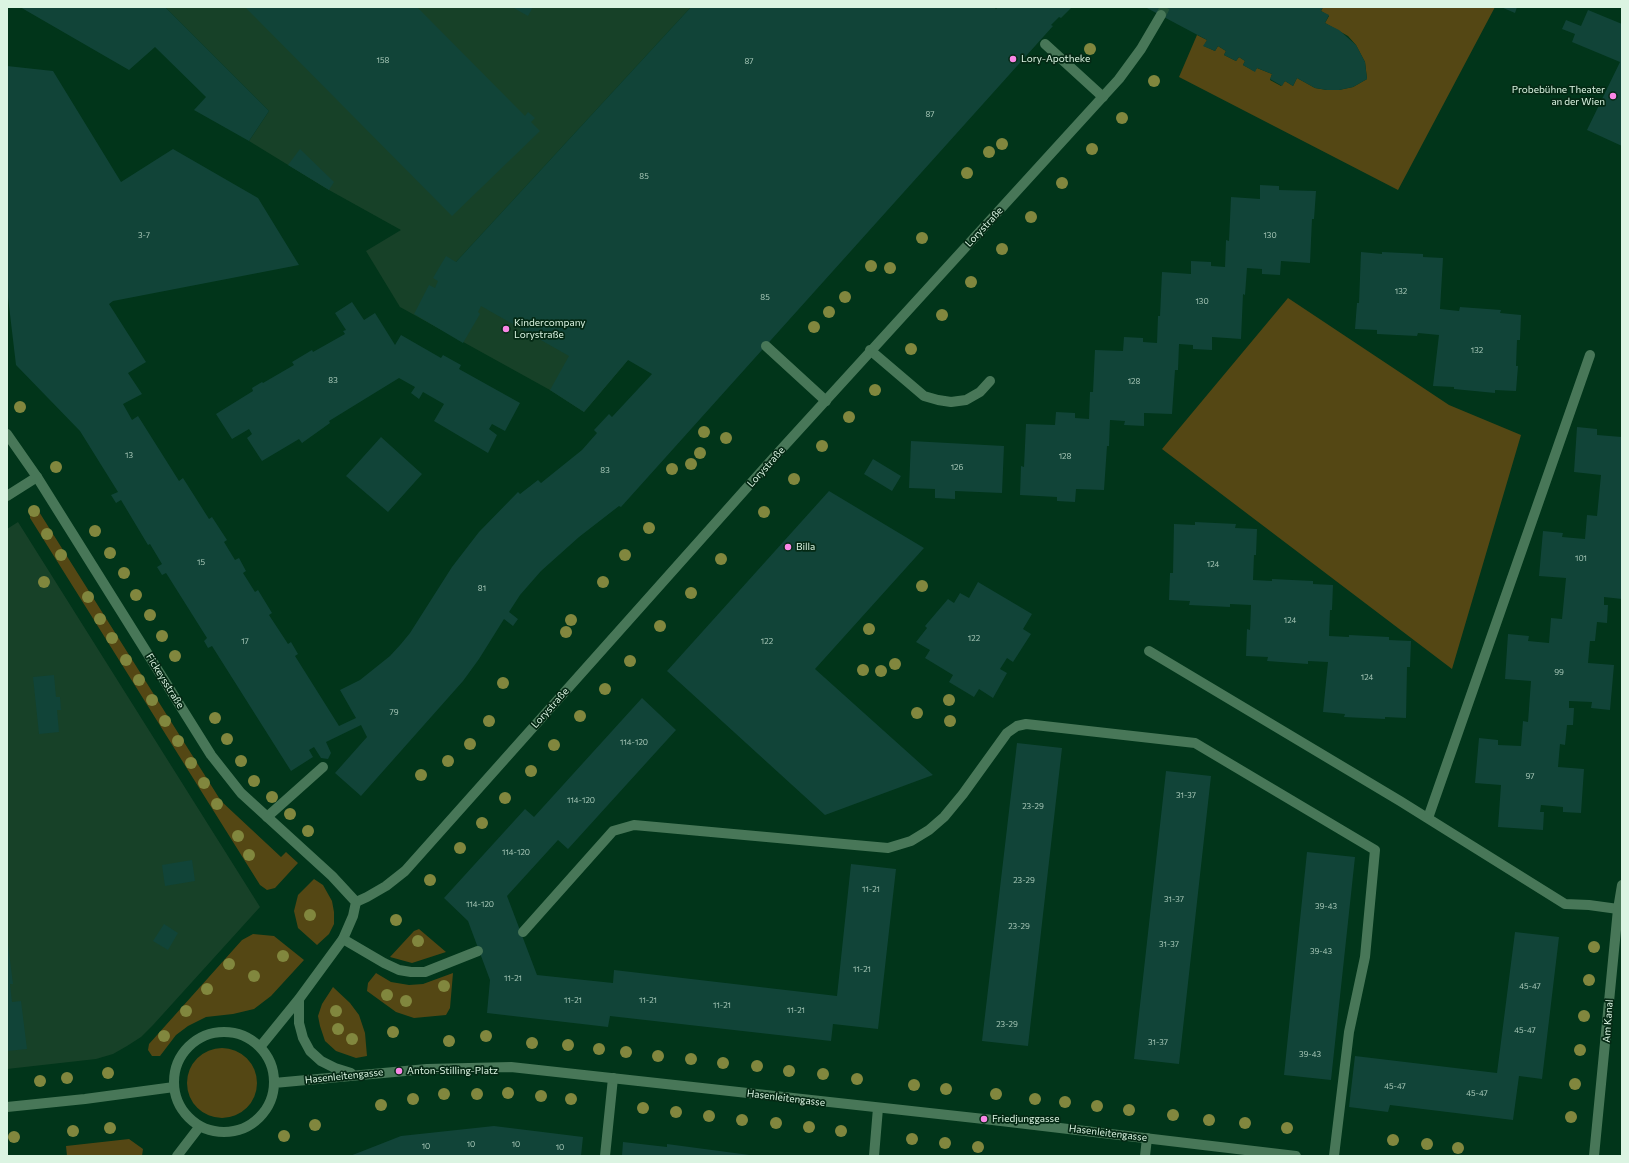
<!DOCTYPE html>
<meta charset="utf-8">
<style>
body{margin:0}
#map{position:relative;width:1629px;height:1163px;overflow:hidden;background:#01351a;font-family:Commissioner,sans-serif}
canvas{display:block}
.frame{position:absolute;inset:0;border:8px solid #dbf4e2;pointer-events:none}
</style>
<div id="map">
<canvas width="1629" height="1163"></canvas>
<div class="frame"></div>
</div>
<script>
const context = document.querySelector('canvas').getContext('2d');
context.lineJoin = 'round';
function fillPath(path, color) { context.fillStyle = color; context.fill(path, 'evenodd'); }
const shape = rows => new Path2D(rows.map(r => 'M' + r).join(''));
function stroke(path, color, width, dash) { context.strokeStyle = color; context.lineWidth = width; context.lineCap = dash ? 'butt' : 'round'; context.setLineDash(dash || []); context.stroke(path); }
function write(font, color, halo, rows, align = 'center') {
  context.font = font + ' Commissioner,sans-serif'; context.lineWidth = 3.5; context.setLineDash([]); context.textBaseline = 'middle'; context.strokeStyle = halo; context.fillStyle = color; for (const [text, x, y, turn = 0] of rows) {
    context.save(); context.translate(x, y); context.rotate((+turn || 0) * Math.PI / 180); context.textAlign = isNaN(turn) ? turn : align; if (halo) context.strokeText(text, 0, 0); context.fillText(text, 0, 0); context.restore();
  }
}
fillPath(shape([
 [165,7,691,7,456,262,628,360,584,412,550,390,400,307,366,251,401,230,329,190,249,141,269,111],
 [18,522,260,907,153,1025,141,1037,127,1046,113,1054,96,1059,7,1069,7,529]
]), '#174128');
fillPath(shape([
 [1323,7,1495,7,1398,190,1179,77,1197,35,1207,40,1204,46,1215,51,1218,46,1226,51,1224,55,1236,61,1239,57,1245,61,1243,65,1254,71,1257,68,1272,74,1270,80,1281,86,1285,81,1293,86,1297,78,1315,88,1327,90,1339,90,1353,87,1367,79,1365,62,1356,45,1348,36,1325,23,1329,16,1321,11],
 [1288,298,1449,405,1521,435,1452,669,1162,449],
 [36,507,221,801,281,857,286,852,298,863,275,888,267,890,260,885,30,518,30,514,32,509],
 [314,879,323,885,332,901,334,912,334,924,329,934,317,945,298,928,294,911,298,895],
 [419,929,446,952,412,963,390,957,414,931],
 [253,934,274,936,304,960,271,996,254,1009,233,1014,206,1017,188,1026,176,1035,160,1056,152,1056,148,1050,149,1044,242,940],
 [376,973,391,982,409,985,423,984,453,973,450,1008,446,1015,414,1018,396,1012,367,991,368,983],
 [333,987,350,1003,359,1015,365,1033,367,1056,356,1058,336,1051,325,1041,320,1026,318,1016,322,1004],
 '187 1083a35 35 0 1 1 70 0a35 35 0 1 1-70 0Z',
 [129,1139,143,1149,142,1156,67,1156,66,1146]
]), '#544714');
fillPath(shape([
 [20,7,165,7,269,111,249,141,194,110,206,97,155,47,129,70],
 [245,7,417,7,525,116,528,112,535,118,531,122,540,131,452,216],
 [512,7,533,7,528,16],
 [691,7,994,7,996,9,998,7,1072,7,1061,18,1059,17,1051,25,1053,26,621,507,619,506,579,537,541,571,520,595,509,612,518,619,513,626,504,619,479,659,463,681,361,796,335,773,367,737,361,725,326,742,331,753,328,759,321,758,314,747,309,750,313,757,291,771,212,646,208,648,204,641,207,638,168,576,166,573,162,575,157,567,162,564,150,544,148,545,121,500,116,503,111,495,118,492,80,431,16,365,7,289,7,66,53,71,121,182,173,149,258,198,299,265,113,301,109,304,146,362,128,373,142,394,123,404,132,420,138,416,179,481,183,478,209,519,212,517,227,540,224,542,235,560,239,558,246,571,243,573,255,592,258,590,272,613,269,615,288,644,291,642,298,654,295,656,339,726,356,718,340,690,360,680,390,656,401,644,410,633,452,567,479,532,518,492,520,494,538,480,541,483,582,450,597,433,594,430,609,414,612,417,652,374,628,360,584,412,550,390,569,356,481,306,478,312,480,314,463,343,414,314,429,285,435,288,438,281,433,278,446,256,456,262],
 [1145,7,1323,7,1321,11,1329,15,1325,23,1339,30,1356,45,1365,62,1367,79,1353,87,1339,90,1327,90,1315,88,1297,78,1293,86,1285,81,1282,86,1270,79,1272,74,1257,68,1255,72,1243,65,1245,61,1239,57,1236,61,1224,55,1226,51,1218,46,1215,51,1203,46,1207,40],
 [1501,7,1517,7,1515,13],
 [1588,10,1622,24,1622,146,1587,130,1620,62,1572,42,1575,34,1562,29,1566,20,1581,26],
 [300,149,334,182,329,190,288,165],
 [1260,185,1279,186,1279,190,1316,191,1314,219,1312,219,1310,263,1281,261,1280,275,1262,274,1262,269,1247,268,1245,295,1243,294,1241,339,1212,337,1212,350,1193,349,1193,345,1179,344,1178,370,1175,370,1172,414,1144,413,1144,426,1124,425,1125,421,1110,420,1109,446,1107,446,1104,490,1076,489,1075,502,1057,501,1057,497,1020,495,1021,466,1024,467,1026,424,1055,425,1056,412,1075,413,1075,418,1089,419,1090,392,1093,392,1095,350,1123,351,1124,337,1143,338,1143,342,1157,343,1158,316,1160,316,1162,272,1191,274,1191,261,1211,262,1211,266,1225,267,1226,240,1229,241,1231,197,1260,199],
 [1361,252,1382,254,1382,252,1423,254,1423,257,1443,258,1440,309,1459,311,1460,307,1501,310,1500,313,1521,315,1520,340,1517,340,1516,366,1518,366,1516,391,1495,390,1495,393,1454,389,1454,387,1433,386,1439,335,1418,333,1417,336,1377,334,1377,330,1355,329,1357,303,1359,303],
 [352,302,364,320,375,313,395,345,401,335,441,358,443,355,461,365,459,369,520,403,505,431,492,424,489,429,497,435,488,453,434,421,444,404,423,392,419,399,411,393,415,387,399,378,329,421,330,423,302,443,299,439,262,461,247,438,252,434,249,429,232,439,216,414,253,391,252,388,262,382,263,383,294,365,292,362,312,350,313,352,345,334,343,331,346,330,335,313],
 [1577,427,1597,429,1597,435,1622,437,1622,599,1604,597,1604,605,1608,605,1607,623,1597,622,1595,641,1590,641,1588,663,1614,665,1610,710,1591,708,1592,702,1569,701,1569,708,1574,708,1573,725,1567,725,1565,745,1560,744,1558,767,1584,769,1581,813,1563,812,1563,807,1541,805,1540,812,1544,812,1543,830,1498,827,1501,785,1475,783,1479,738,1498,740,1498,745,1521,746,1523,721,1528,722,1531,681,1505,679,1508,634,1529,636,1528,641,1549,643,1551,618,1562,619,1566,578,1539,576,1543,531,1563,533,1562,537,1585,539,1587,515,1597,516,1601,475,1574,472],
 [381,437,422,474,388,512,346,476],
 [911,441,1004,446,1002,493,955,491,955,499,935,498,935,489,909,488],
 [873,459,901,476,892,491,864,474],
 [829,491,924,548,815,669,933,775,825,815,667,671],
 [1195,522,1236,524,1235,528,1257,529,1256,555,1254,555,1253,580,1272,581,1272,579,1313,581,1313,584,1333,585,1332,610,1330,610,1329,636,1349,637,1349,635,1389,637,1389,640,1411,641,1410,667,1407,667,1406,718,1385,717,1385,719,1344,717,1345,714,1323,712,1328,662,1308,661,1308,664,1267,661,1268,657,1246,656,1247,629,1250,630,1251,605,1230,604,1230,607,1189,605,1190,601,1169,600,1170,573,1173,573,1174,524,1195,525],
 [978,582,1032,614,1023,629,1031,634,1013,662,1007,658,1000,669,1007,673,993,698,979,689,974,697,949,682,953,675,925,658,930,650,916,642,927,628,925,626,948,599,954,603,960,593,969,598],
 [54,675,56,697,60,697,61,710,57,710,59,732,39,734,33,677],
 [642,698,676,730,568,849,558,840,507,896,537,975,613,983,614,970,837,996,851,864,896,869,878,1029,833,1024,831,1041,610,1016,608,1027,487,1013,490,980,468,921,444,898,525,809,534,817],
 [1017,743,1062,748,1028,1046,982,1041],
 [1166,771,1211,776,1179,1064,1134,1059],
 [1307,852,1355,857,1331,1080,1284,1075],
 [192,860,195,881,165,886,162,865],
 [164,924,178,933,168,950,153,941],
 [1515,932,1559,937,1542,1079,1519,1076,1513,1120,1390,1105,1388,1112,1349,1107,1355,1056,1497,1073],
 [7,936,13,984,10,984,12,1002,21,1001,27,1049,7,1051],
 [494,1126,583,1137,581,1156,350,1156,401,1136],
 [623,1142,667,1147,667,1144,757,1156,622,1156]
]), '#114438');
stroke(shape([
 [1161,15,1165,7]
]), '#225238', 10, [10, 5]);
stroke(shape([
 [1045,44,1103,97],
 [766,346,826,401],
 [870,350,924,396,938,400,951,402,966,400,980,392,990,381],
 [1149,651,1400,801,1565,904,1589,905,1618,909],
 [267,817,323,767],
 [1428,818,1590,355],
 [523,932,613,831,634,825,888,848,911,841,929,830,944,817,963,794,1007,733,1017,726,1026,724,1195,743,1375,850,1365,957,1349,1032,1334,1156],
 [343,939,384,963,399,970,411,972,425,972,478,951]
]), '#487758', 10);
stroke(shape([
 [7,496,37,477],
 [356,902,367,897,386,886,405,871,776,455,1119,79,1141,49,1161,15],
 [7,1107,85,1099,174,1087],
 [605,1156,613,1078],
 [874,1156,878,1108],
 [1145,1156,1147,1138],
 [1594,1156,1618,909,1622,885]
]), '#487758', 10);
stroke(shape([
 [7,434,37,477,211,755,241,793,332,876,356,902,353,916,343,939,299,999,260,1047],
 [299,999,299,1023,303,1038,310,1051,321,1061,335,1068,351,1073],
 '174 1082a50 50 0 1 1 100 0a50 50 0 1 1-100 0Z',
 [274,1083,427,1069,511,1067,984,1119,1296,1156],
 [177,1156,200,1126]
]), '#487758', 10);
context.fillStyle = '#81873e';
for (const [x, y] of [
 [1090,49],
 [1154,81],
 [1122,118],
 [1002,144],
 [1092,149],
 [989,152],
 [967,173],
 [1062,183],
 [1031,217],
 [922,238],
 [1002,249],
 [871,266],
 [890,268],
 [971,282],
 [845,297],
 [829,312],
 [942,315],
 [814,327],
 [911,349],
 [875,390],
 [20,407],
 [849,417],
 [704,432],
 [726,438],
 [822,446],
 [700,453],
 [691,464],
 [56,467],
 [672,469],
 [794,479],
 [34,511],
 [764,512],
 [649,528],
 [95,531],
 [47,534],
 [110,553],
 [61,555],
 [625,555],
 [721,559],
 [124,573],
 [44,582],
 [603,582],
 [922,586],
 [691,593],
 [136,595],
 [88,597],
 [150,615],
 [100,619],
 [571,620],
 [660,626],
 [869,629],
 [566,632],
 [162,636],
 [112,638],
 [175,656],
 [126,660],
 [630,661],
 [895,664],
 [863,670],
 [881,671],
 [139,680],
 [503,683],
 [605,689],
 [152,700],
 [949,700],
 [917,713],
 [580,716],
 [215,718],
 [165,721],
 [489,721],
 [950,721],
 [227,739],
 [178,741],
 [470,744],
 [554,745],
 [241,761],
 [448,761],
 [191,763],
 [531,771],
 [421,775],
 [254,781],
 [204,783],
 [272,797],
 [505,798],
 [217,804],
 [290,814],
 [482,823],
 [308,831],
 [238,836],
 [460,848],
 [249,855],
 [430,880],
 [310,915],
 [396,920],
 [418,941],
 [1594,947],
 [283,956],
 [229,964],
 [254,976],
 [1589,980],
 [444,986],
 [207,989],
 [387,995],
 [406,1001],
 [186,1011],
 [336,1011],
 [1584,1016],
 [338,1029],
 [393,1032],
 [164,1036],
 [486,1036],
 [352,1039],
 [449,1041],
 [532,1043],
 [568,1045],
 [599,1049],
 [1580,1050],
 [626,1052],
 [658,1056],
 [691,1059],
 [723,1063],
 [757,1066],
 [789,1071],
 [108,1073],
 [823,1074],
 [67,1078],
 [857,1079],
 [40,1081],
 [1575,1084],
 [914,1085],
 [946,1089],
 [508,1093],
 [444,1094],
 [477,1094],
 [996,1094],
 [541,1096],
 [413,1099],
 [571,1099],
 [1035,1099],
 [1065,1102],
 [381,1105],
 [1097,1106],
 [643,1108],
 [1129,1110],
 [676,1112],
 [1173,1115],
 [709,1116],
 [1571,1117],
 [742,1120],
 [1209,1120],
 [776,1123],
 [1245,1123],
 [315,1125],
 [809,1127],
 [110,1128],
 [1287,1128],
 [73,1131],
 [841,1131],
 [284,1136],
 [14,1137],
 [912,1139],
 [1393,1140],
 [945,1143],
 [1427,1144],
 [978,1147],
 [1458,1148]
]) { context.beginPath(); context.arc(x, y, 6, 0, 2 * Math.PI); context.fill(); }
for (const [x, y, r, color] of [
 [1013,59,4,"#fa87e6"],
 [1613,96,4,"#fa87e6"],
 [506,329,4,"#fa87e6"],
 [788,547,4,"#fa87e6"],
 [399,1071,4,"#fa87e6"],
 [984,1119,4,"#fa87e6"]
]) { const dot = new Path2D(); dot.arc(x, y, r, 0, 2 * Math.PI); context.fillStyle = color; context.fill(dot); stroke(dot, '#042914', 1.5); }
write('8px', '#a8c8b8', null, [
 ["158",383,60],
 ["87",749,61],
 ["87",930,114],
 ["85",644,176],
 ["3-7",144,235],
 ["130",1270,235],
 ["132",1401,291],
 ["85",765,297],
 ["130",1202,301],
 ["132",1477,350],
 ["83",333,380],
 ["128",1134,381],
 ["13",129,455],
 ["128",1065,456],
 ["126",957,467],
 ["83",605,470],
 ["101",1581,558],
 ["15",201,562],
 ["124",1213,564],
 ["81",482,588],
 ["124",1290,620],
 ["122",974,638],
 ["17",245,641],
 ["122",767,641],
 ["99",1559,672],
 ["124",1367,677],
 ["79",394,712],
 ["114-120",634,742],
 ["97",1530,776],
 ["31-37",1186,795],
 ["114-120",581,800],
 ["23-29",1033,806],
 ["114-120",516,852],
 ["23-29",1024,880],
 ["11-21",871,889],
 ["31-37",1174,899],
 ["114-120",480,904],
 ["39-43",1326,906],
 ["23-29",1019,926],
 ["31-37",1169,944],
 ["39-43",1321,951],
 ["11-21",862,969],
 ["11-21",513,978],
 ["45-47",1530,986],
 ["11-21",573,1000],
 ["11-21",648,1000],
 ["11-21",722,1005],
 ["11-21",796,1010],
 ["23-29",1007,1024],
 ["45-47",1525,1030],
 ["31-37",1158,1042],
 ["39-43",1310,1054],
 ["45-47",1395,1086],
 ["45-47",1477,1093],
 ["10",471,1144],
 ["10",516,1144],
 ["10",426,1146],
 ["10",560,1147]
]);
write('10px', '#dbf4e2', '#042914', [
 ["Lory-Apotheke",1021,59],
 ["Probebühne Theater",1605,90,"right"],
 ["an der Wien",1605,102,"right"],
 ["Kindercompany",514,323],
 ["Lorystraße",514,335],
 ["Billa",796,547],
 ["Anton-Stilling-Platz",407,1071],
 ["Friedjunggasse",992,1119]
], 'left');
write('10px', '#dbf4e2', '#042914', [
 ["Lorystraße",984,227,-47],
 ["Lorystraße",766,467,-48],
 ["Fickeysstraße",165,681,58],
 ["Lorystraße",550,708,-48],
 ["Am Kanal",1608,1021,-86],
 ["Hasenleitengasse",344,1076,-6],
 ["Hasenleitengasse",786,1098,7],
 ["Hasenleitengasse",1108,1133,7]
]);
</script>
